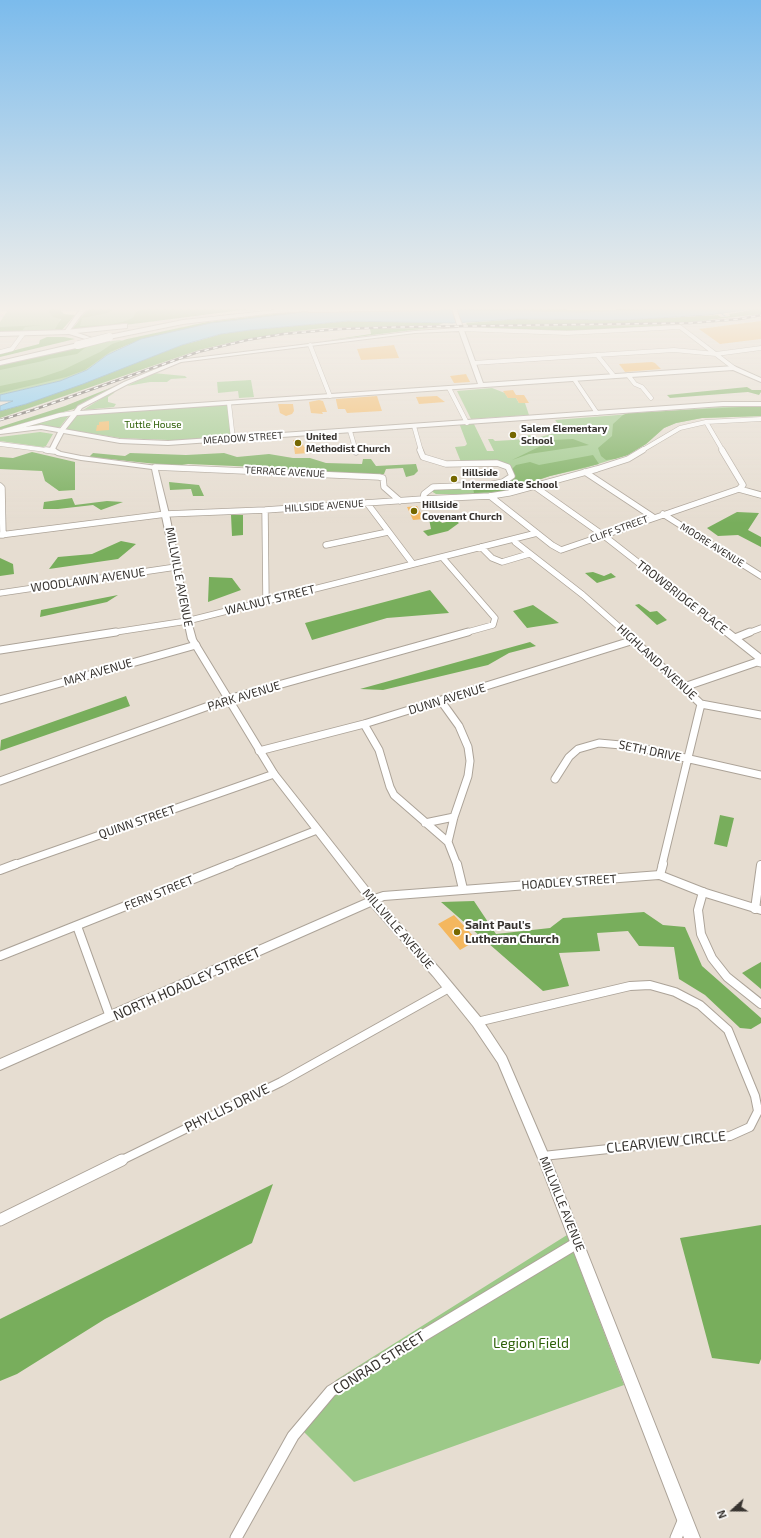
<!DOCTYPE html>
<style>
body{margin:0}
#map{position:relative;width:761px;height:1538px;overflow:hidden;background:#e6ddd1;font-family:"Exo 2",sans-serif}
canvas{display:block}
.north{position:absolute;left:713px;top:1490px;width:40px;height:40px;-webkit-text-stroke:3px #fff;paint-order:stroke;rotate:249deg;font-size:11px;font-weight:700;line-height:16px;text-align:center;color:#383430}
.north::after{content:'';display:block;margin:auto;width:14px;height:18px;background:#383430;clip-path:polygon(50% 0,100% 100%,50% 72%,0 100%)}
</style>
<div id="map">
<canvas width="761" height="1538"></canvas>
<div class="north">N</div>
</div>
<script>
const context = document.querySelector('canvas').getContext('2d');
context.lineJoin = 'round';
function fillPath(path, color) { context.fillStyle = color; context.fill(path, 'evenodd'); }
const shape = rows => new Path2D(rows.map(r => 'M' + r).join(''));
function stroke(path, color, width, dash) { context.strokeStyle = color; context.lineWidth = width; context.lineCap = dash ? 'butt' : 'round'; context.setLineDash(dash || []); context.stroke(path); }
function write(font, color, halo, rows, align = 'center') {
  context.font = font + ' "Exo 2",sans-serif'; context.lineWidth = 4; context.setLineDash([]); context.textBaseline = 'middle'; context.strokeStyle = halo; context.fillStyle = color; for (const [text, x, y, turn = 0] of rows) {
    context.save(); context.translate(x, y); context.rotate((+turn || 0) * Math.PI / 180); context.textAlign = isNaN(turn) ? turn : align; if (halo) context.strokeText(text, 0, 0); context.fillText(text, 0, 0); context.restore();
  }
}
fillPath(shape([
 [9,308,61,308,59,330,0,333,0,322],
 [92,308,252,308,77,329,79,317],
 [120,340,125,342,126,345,107,355,87,370,60,381,0,395,0,365,91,344],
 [153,373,185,376,187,378,171,379,167,382,150,382,127,386],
 [251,380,254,397,239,398,238,391,218,393,217,382],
 [492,388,505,393,508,398,516,398,519,403,525,403,529,415,471,419,457,391],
 [115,390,114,393,108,397,108,402,116,404,114,407,83,410],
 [230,402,233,439,168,443,168,440,120,438,64,429,71,419,81,414],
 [731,406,761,406,761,416,702,418,676,423,664,428,646,444,627,455,585,468,550,476,505,491,492,493,461,494,436,494,431,491,432,490,507,482,515,477,510,467,461,462,455,447,465,446,467,444,459,423,473,422,487,451,494,451,488,439,493,439,495,441,512,440,522,439,521,437,524,436,530,435,533,439,562,431,561,427,555,420],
 [70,414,60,427,16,428],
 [40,432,53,434,46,446,43,447,0,441,0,437],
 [567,1235,624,1385,354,1482,302,1430,336,1380]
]), '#9cc988');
fillPath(shape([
 [50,308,59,308,60,310,64,314,75,315,62,330,55,329,61,319,53,317,48,310],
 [93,308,97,308,95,309,106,308,113,309,108,313,82,318,80,326,107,325,122,322,133,318,136,312,144,308,258,308,109,327,71,330,88,310],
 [513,308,588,310,692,308,581,312,462,310],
 [761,308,761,314,690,322,468,326,466,323,517,319,625,320,718,315,721,317,730,316,729,314],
 [301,312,135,342,110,352,85,370,66,377,0,393,0,386,39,378,63,370,100,352,112,344,127,339,207,322,281,313],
 [348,321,443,323,439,325,324,328,289,332,237,341,199,350,0,418,0,411,26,404,182,345,201,340,221,334,250,330],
 [43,325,25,327,21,332,0,332,0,327],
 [665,325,656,328,597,331,506,330,471,327],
 [430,328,404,331,324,341,371,334,370,329],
 [47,337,64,337,75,339,0,357,0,354,39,344,40,340],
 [89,345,77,354,49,359,43,361,0,370,0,365],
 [115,386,74,409,0,430,0,427,65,406],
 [747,387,752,390,761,390,761,392,759,395,748,392,670,398,667,395],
 [761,406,761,416,702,418,676,423,664,428,646,444,628,455,615,459,606,460,601,456,598,448,612,436,613,424,623,415,628,413],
 [573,439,589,445,529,454,512,460,553,440],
 [32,452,75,462,75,490,59,491,45,481,42,471,0,469,0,457,13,458],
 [93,453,125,456,130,453,186,455,224,453,237,457,269,454,293,458,310,458,326,463,362,464,363,459,371,459,376,466,416,464,418,471,414,475,406,477,403,468,386,469,384,474,369,474,288,471,280,468,188,464,176,466,89,457],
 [593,455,599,464,550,476,505,491,474,493,473,488,497,485,509,482,515,477,512,469,516,465,530,462,539,465],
 [169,482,199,485,204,496,193,496,191,489,170,490],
 [72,498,75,505,107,501,123,502,101,510,93,505,58,509,43,509,44,502],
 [737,512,759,513,748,530,761,537,761,547,738,535,718,536,707,528],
 [231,515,243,515,243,535,232,536],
 [436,516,442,523,455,520,459,523,448,531,428,536,423,531,431,529,429,519],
 [121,541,136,544,118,559,49,569,58,557,92,554],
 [0,558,13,564,14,574,0,576],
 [593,572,604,576,611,573,616,577,597,583,585,573],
 [209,577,232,578,241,590,208,602],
 [430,590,449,613,387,618,312,640,305,623],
 [118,595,107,602,40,617,41,610],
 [639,604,650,612,657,611,667,620,657,625,635,605],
 [533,605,559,623,527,628,513,611],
 [530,642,536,646,509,653,488,665,383,690,360,689],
 [126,696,130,706,0,751,1,740],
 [720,815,734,818,727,847,714,844],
 [474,901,496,934,550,928,563,918,644,912,663,925,685,927,702,966,761,1018,761,1023,751,1029,740,1028,705,995,679,979,674,947,639,946,628,931,597,933,600,951,559,953,569,986,543,991,441,902],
 [761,962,761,989,742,973],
 [273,1184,252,1243,105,1319,17,1374,0,1381,0,1319],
 [761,1225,761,1359,759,1364,712,1358,680,1238]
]), '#78ae5c');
const water = shape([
 [692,308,761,308,708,315,625,320,517,319,452,323,348,321,250,330,221,334,182,345,83,384,26,404,0,411,0,406,13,401,0,401,0,395,60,381,87,370,107,355,141,339,211,323,296,313,309,310,429,309,581,312,692,308]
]);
fillPath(water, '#77c6f3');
stroke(water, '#649ab8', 1);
stroke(shape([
 [719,312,725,316]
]), '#649ab8', 1.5);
fillPath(shape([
 [761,321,761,339,720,344,699,329],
 [394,345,399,358,361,360,357,349],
 [652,362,655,363,661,369,625,372,619,364],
 [466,374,470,382,454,383,450,376],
 [513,390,516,395,524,395,529,403,519,403,516,398,508,398,503,391],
 [377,396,382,411,347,413,345,409,338,409,336,400,336,399],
 [437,396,445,402,419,404,416,397],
 [319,400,323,401,327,412,322,412,323,414,311,413,309,402],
 [278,404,293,404,294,411,292,414,286,416,280,413],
 [109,421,109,430,96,431,97,425,99,425,99,422],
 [301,439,304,447,307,446,309,453,295,454,293,440],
 [417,506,424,519,413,520,407,507],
 [454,915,477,940,460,950,438,924]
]), '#f4b75e');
const minorFar4 = shape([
 [461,329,567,333,680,327,734,368],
 [310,345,330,396],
 [0,352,12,349,23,334],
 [597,355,614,376],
 [473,363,674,350,716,354,761,348],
 [628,375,635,384,642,387,651,398],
 [574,379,597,413],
 [449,388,467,423],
 [229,403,233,439],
 [706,422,723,451],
 [414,426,421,451],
 [4,431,60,415,74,413],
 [350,431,356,451],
 [0,444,54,451],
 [641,451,680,428,706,422,761,419]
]);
const minorFar3 = shape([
 [46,450,54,451],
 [355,450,356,452],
 [722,450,743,485,739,489],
 [155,467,379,477,383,478,384,487,400,501],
 [585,472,653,517],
 [0,486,2,488,3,535],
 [534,486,603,535,728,633],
 [490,496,552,545,561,550,739,489,761,495],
 [423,499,490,496,509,493,597,469,628,459,643,450],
 [367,503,413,564],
 [265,510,266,601],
 [663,514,761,576],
 [0,535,166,514,265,510,423,499,424,494,433,487,489,485,503,482,512,476,508,467,497,463,446,464,423,457,420,450],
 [514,539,515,542,583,595,626,633],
 [326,545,388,532],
 [481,547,492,558,502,562,529,554],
 [442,557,495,618,493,625,464,633],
 [0,593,176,567],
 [109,633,187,621,537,533],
 [748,633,761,628]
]);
const minorFar2 = shape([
 [625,632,701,704,662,865],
 [727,632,761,659],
 [735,638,750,632],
 [0,650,116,632],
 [684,687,757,662,761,663],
 [0,700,196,645],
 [441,701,459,726,468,747,470,761,468,776,454,817,448,842,457,865],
 [701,704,761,715],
 [364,724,379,750,390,787,394,795,448,842],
 [259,751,364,724,634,640],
 [555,779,569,757,578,749,599,743,632,746,761,775],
 [0,781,228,699,468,632],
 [425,823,454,817],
 [14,865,274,774],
 [228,865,317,830]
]);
const minorFar1 = shape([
 [457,864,463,889],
 [0,870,16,864],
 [660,875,663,864],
 [703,892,698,910,701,934,712,958,727,977,761,1004],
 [755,909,761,865],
 [77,926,110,1017],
 [0,956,231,864],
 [477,1022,630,986,650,985,675,992,700,1005,728,1030,755,1096,758,1111,750,1127,730,1136,543,1156],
 [120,1161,281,1082,449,988]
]);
const minor = shape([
 [0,1220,122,1160],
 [236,1538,293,1436,331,1391,577,1243],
 [676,1538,684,1519]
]);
const tertiary = shape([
 [84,308,89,308,82,314,68,333,64,333,64,332,78,312,84,308],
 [452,308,456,308,483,383,734,366,761,378,761,382,733,370,77,415,65,430,55,449,61,452,81,456,157,466,169,514,191,621,196,639,277,772,374,895,383,892,660,871,706,889,761,906,761,914,699,895,659,879,384,900,380,902,441,970,481,1018,506,1056,549,1156,700,1538,684,1538,537,1156,498,1063,473,1026,433,976,371,906,0,1070,0,1059,366,899,271,776,188,639,152,469,81,460,57,455,49,450,59,430,78,406,124,382,178,360,415,331,458,328,452,308],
 [459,331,478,384,80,411,82,408,128,384,181,362,415,333,459,331]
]);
const secondary = shape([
 [69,330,101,341,98,343,69,334,0,336,0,332,69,330]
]);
const primary = shape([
 [723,402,761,402,761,406,723,406,168,445,120,443,41,429,0,434,0,430,41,425,120,439,168,441,723,402]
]);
const motorway = shape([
 [294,308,441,308,438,310,309,312,306,311,275,313,183,324,109,339,105,337,109,335,183,320,294,308],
 [124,324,127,324,127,328,66,334,62,332,66,330,124,324],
 [78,343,81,343,81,347,0,365,0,361,78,343]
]);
stroke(minorFar4, '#aca398', 5);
stroke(minorFar3, '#aca398', 7);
stroke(minorFar2, '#aca398', 9);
stroke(minorFar1, '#aca398', 10);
stroke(minor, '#aca398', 13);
stroke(tertiary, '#aca398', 2);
stroke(secondary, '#aca398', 2);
stroke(primary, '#aca398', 2);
stroke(motorway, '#aca398', 2);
stroke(minorFar4, '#fff', 4);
stroke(minorFar3, '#fff', 5.5);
stroke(minorFar2, '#fff', 7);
stroke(minorFar1, '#fff', 8);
stroke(minor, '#fff', 11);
fillPath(tertiary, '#fff');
fillPath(secondary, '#fff');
fillPath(primary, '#fff');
fillPath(motorway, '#fff');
const rail = shape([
 [0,420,33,410,198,352,247,340,283,334,339,329,398,327,690,323,740,319,761,315]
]);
stroke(rail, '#5b5650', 2.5);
stroke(rail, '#fff', 1.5, [4.5]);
const motorwayBridge = shape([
 [78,345,109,337]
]);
stroke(motorwayBridge, '#aca398', 9, []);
stroke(motorwayBridge, '#fff', 8);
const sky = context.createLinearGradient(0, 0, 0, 523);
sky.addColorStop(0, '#7bbbec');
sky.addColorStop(0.59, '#f4f0ea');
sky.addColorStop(1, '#f4f0ea00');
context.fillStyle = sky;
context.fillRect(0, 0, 761, 523);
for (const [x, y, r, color] of [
 [513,435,4,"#766800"],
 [298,443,4,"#766800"],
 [454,479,4,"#766800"],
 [414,511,4,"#766800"],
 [457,932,4,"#766800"]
]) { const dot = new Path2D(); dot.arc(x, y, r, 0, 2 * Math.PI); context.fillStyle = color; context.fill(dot); stroke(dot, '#fff', 1.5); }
write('10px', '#2f6109', '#fff', [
 ["Tuttle House",153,425]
]);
write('bold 10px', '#383430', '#fff', [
 ["Salem Elementary",521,429],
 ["School",521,441],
 ["United",306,437],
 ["Methodist Church",306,449],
 ["Hillside",462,473],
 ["Intermediate School",462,485],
 ["Hillside",422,505],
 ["Covenant Church",422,517]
], 'left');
write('10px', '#383430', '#fff', [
 ["MEADOW STREET",243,438,-4],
 ["TERRACE AVENUE",285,472,3],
 ["HILLSIDE AVENUE",324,506,-4],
 ["CLIFF STREET",619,529,-20],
 ["MOORE AVENUE",712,545,32]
]);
write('12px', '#383430', '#fff', [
 ["MILLVILLE AVENUE",179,577,79],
 ["WOODLAWN AVENUE",88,580,-8],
 ["TROWBRIDGE PLACE",682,597,38],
 ["WALNUT STREET",270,600,-14],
 ["HIGHLAND AVENUE",657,662,43],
 ["MAY AVENUE",98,672,-16],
 ["PARK AVENUE",244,696,-17],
 ["DUNN AVENUE",447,699,-17],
 ["SETH DRIVE",650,751,12],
 ["QUINN STREET",137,822,-19],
 ["HOADLEY STREET",569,882,-4],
 ["FERN STREET",159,893,-22],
 ["MILLVILLE AVENUE",398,929,49],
 ["MILLVILLE AVENUE",562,1204,68]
]);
write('bold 12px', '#383430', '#fff', [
 ["Saint Paul's",465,925],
 ["Lutheran Church",465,939]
], 'left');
write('14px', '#383430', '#fff', [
 ["NORTH HOADLEY STREET",187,984,-24],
 ["PHYLLIS DRIVE",227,1108,-26],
 ["CLEARVIEW CIRCLE",666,1142,-6],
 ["CONRAD STREET",379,1363,-32]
]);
write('14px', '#2f6109', '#fff', [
 ["Legion Field",531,1343]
]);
</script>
